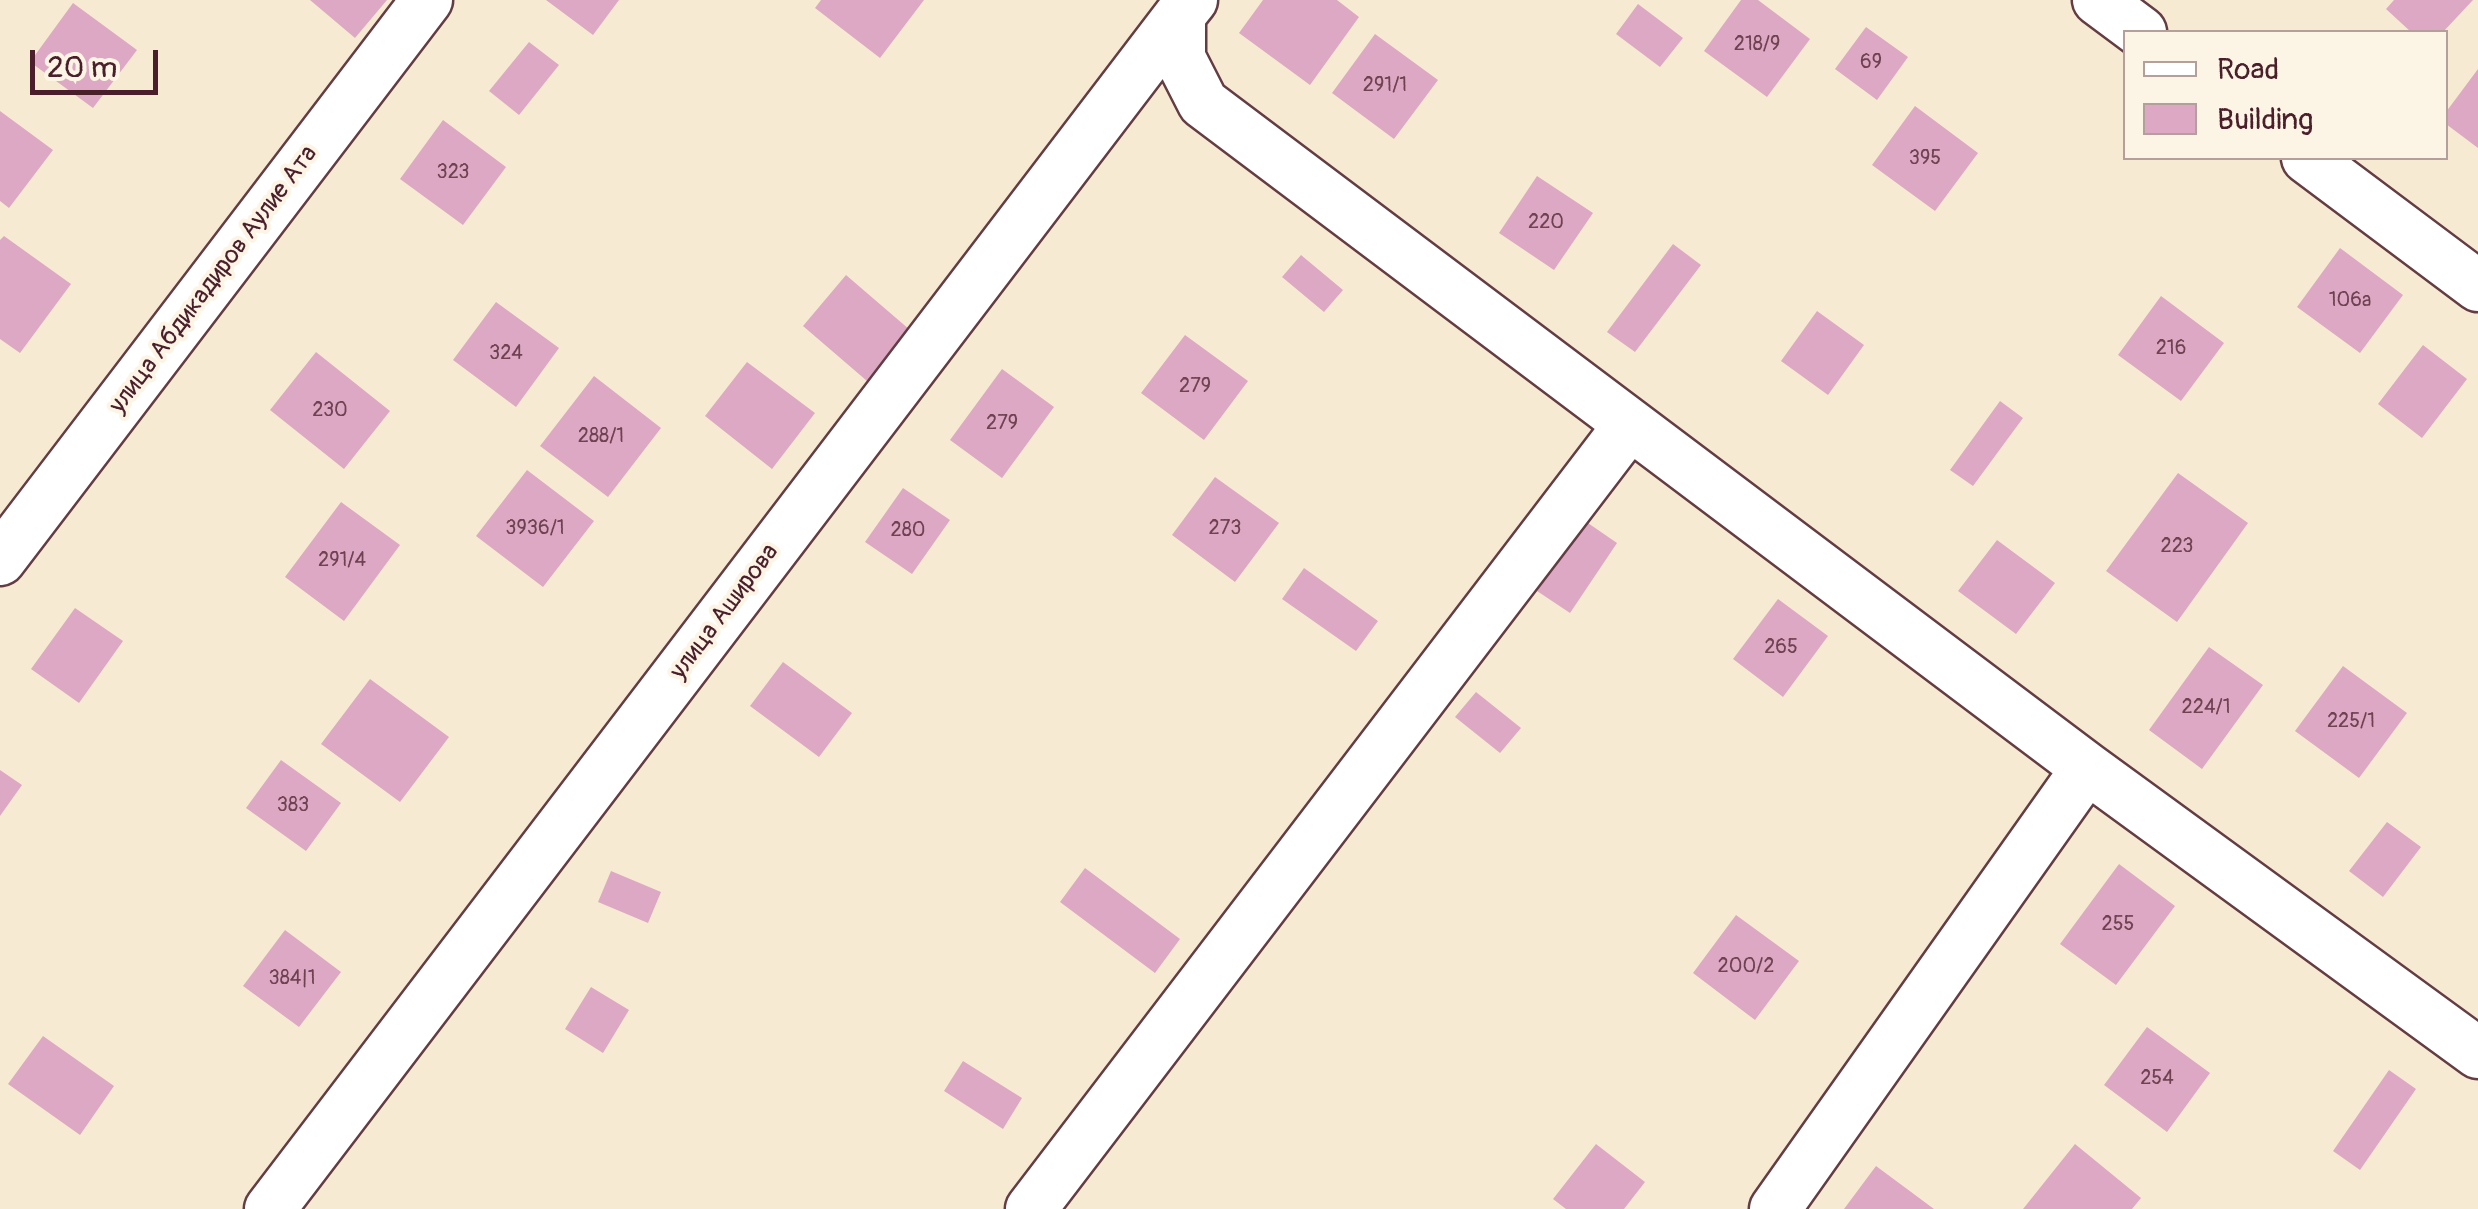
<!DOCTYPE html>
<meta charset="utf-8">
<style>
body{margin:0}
#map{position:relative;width:2478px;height:1209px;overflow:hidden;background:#f7ead2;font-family:Pangolin,sans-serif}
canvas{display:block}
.legend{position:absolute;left:2123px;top:30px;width:325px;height:130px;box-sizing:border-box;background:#fcf5e5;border:2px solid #b59f9b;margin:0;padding:12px 18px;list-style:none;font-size:30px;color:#4a1f2b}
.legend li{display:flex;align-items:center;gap:20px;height:50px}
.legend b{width:50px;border:2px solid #b59f9b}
.scale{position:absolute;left:30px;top:50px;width:128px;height:45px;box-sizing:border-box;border:5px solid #4a1f2b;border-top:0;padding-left:12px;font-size:30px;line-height:35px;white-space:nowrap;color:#4a1f2b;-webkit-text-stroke:8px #fcf5e5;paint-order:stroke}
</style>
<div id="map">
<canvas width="2478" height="1209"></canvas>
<ul class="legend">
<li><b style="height:12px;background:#fff"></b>Road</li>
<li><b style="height:28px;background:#dda8c4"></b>Building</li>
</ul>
<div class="scale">20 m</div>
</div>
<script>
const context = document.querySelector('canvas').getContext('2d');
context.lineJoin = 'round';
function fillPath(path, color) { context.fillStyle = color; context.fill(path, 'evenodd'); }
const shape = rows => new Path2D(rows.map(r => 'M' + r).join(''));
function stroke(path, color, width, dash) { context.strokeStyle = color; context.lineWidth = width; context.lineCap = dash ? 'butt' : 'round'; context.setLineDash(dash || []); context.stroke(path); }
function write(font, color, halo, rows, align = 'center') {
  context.font = font + ' Pangolin,sans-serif'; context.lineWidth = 8; context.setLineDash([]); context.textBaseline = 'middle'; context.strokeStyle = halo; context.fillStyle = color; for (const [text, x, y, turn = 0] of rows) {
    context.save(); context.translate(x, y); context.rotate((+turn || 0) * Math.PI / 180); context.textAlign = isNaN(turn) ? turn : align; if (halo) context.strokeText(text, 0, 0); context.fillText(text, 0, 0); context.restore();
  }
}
fillPath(shape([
 [310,0,387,0,355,38],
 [546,0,619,0,593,35],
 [821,0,924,0,880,58,815,8],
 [1263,0,1337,0,1359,17,1310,85,1239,33],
 [1741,0,1758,0,1810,39,1767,97,1704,51],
 [2394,0,2473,0,2443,32,2411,32,2386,9],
 [73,3,137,50,93,108,30,62],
 [1638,4,1683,38,1660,67,1616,34],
 [1866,27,1908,57,1877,100,1835,69],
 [1375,34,1438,80,1394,139,1332,93],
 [529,42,559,65,519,115,489,91],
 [2478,69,2478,148,2446,124,2446,112],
 [1915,106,1978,153,1935,211,1872,165],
 [0,111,53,150,9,208,0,201],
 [443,120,506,167,463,225,400,179],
 [1537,176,1593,213,1554,270,1499,233],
 [4,236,71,284,20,353,0,339,0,240],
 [1673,244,1701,265,1635,352,1607,332],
 [2340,248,2403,295,2360,353,2297,307],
 [1301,255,1343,290,1324,312,1282,277],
 [846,275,910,330,867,381,803,326],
 [2161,296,2224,343,2181,401,2118,355],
 [496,302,559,348,516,407,453,360],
 [1817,311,1864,345,1828,395,1781,361],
 [1185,335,1248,381,1204,440,1141,393],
 [2423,345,2467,379,2422,438,2378,404],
 [316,352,390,411,344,469,270,410],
 [747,362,815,413,772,469,705,416],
 [1002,369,1054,407,1002,478,950,440],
 [594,376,661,428,608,497,540,446],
 [2000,401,2023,418,1973,486,1950,470],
 [527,470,594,521,543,587,476,536],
 [2178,473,2248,523,2177,622,2106,571],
 [1215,477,1279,523,1235,582,1172,535],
 [903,488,950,520,912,574,865,542],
 [341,502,400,545,344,621,285,577],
 [1585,521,1617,543,1570,613,1537,591],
 [1997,540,2055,583,2016,634,1958,591],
 [1304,568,1378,621,1356,651,1282,599],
 [1778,599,1828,636,1783,697,1733,659],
 [75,608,123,641,79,703,31,669],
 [2209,647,2263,685,2202,769,2149,730],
 [783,662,852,713,819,757,750,706],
 [2343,666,2407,713,2359,778,2295,731],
 [370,679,449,737,400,802,321,744],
 [1476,692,1521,728,1500,753,1455,717],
 [281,760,341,803,306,851,246,808],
 [0,770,22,785,0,816],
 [2387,822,2421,847,2383,897,2349,871],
 [2119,864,2175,906,2116,985,2060,944],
 [1085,868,1180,939,1155,973,1060,902],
 [611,871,661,892,648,923,598,902],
 [1736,915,1799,961,1755,1020,1693,973],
 [285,930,341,972,299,1027,243,986],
 [591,987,629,1010,603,1053,565,1029],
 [2147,1027,2210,1073,2167,1132,2104,1085],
 [43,1036,114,1086,80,1135,8,1084],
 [963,1061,1022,1098,1003,1129,944,1091],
 [2389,1070,2416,1089,2360,1170,2333,1151],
 [1596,1144,1645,1182,1624,1209,1566,1209,1553,1199],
 [2075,1144,2141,1198,2132,1209,2023,1209],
 [1876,1166,1934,1209,1844,1209]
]), '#dda8c4');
const minor = shape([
 [1192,0,1180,15,1180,58,1203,103,2087,768,2478,1053],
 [2098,0,2141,32],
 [2307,158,2478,286],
 [0,560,427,0],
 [270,1209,1180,15],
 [1031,1209,1630,424],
 [1775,1209,2087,768]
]);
stroke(minor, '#643d44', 55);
stroke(minor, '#fff', 50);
write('20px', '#6f4151', null, [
 ["218/9",1757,45],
 ["69",1871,63],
 ["291/1",1385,86],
 ["395",1925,159],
 ["323",453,173],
 ["220",1546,223],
 ["106а",2350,301],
 ["216",2171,349],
 ["324",506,354],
 ["279",1195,387],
 ["230",330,411],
 ["279",1002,424],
 ["288/1",601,437],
 ["3936/1",535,529],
 ["273",1225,529],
 ["280",908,531],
 ["223",2177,547],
 ["291/4",342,561],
 ["265",1781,648],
 ["224/1",2206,708],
 ["225/1",2351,722],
 ["383",293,806],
 ["255",2118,925],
 ["200/2",1746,967],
 ["384|1",292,979],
 ["254",2157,1079]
]);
write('25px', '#4a1f2b', '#fcf5e5', [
 ["улица Абдикадиров Аулие Ата",214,280,-53],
 ["улица Аширова",725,612,-53]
]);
</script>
